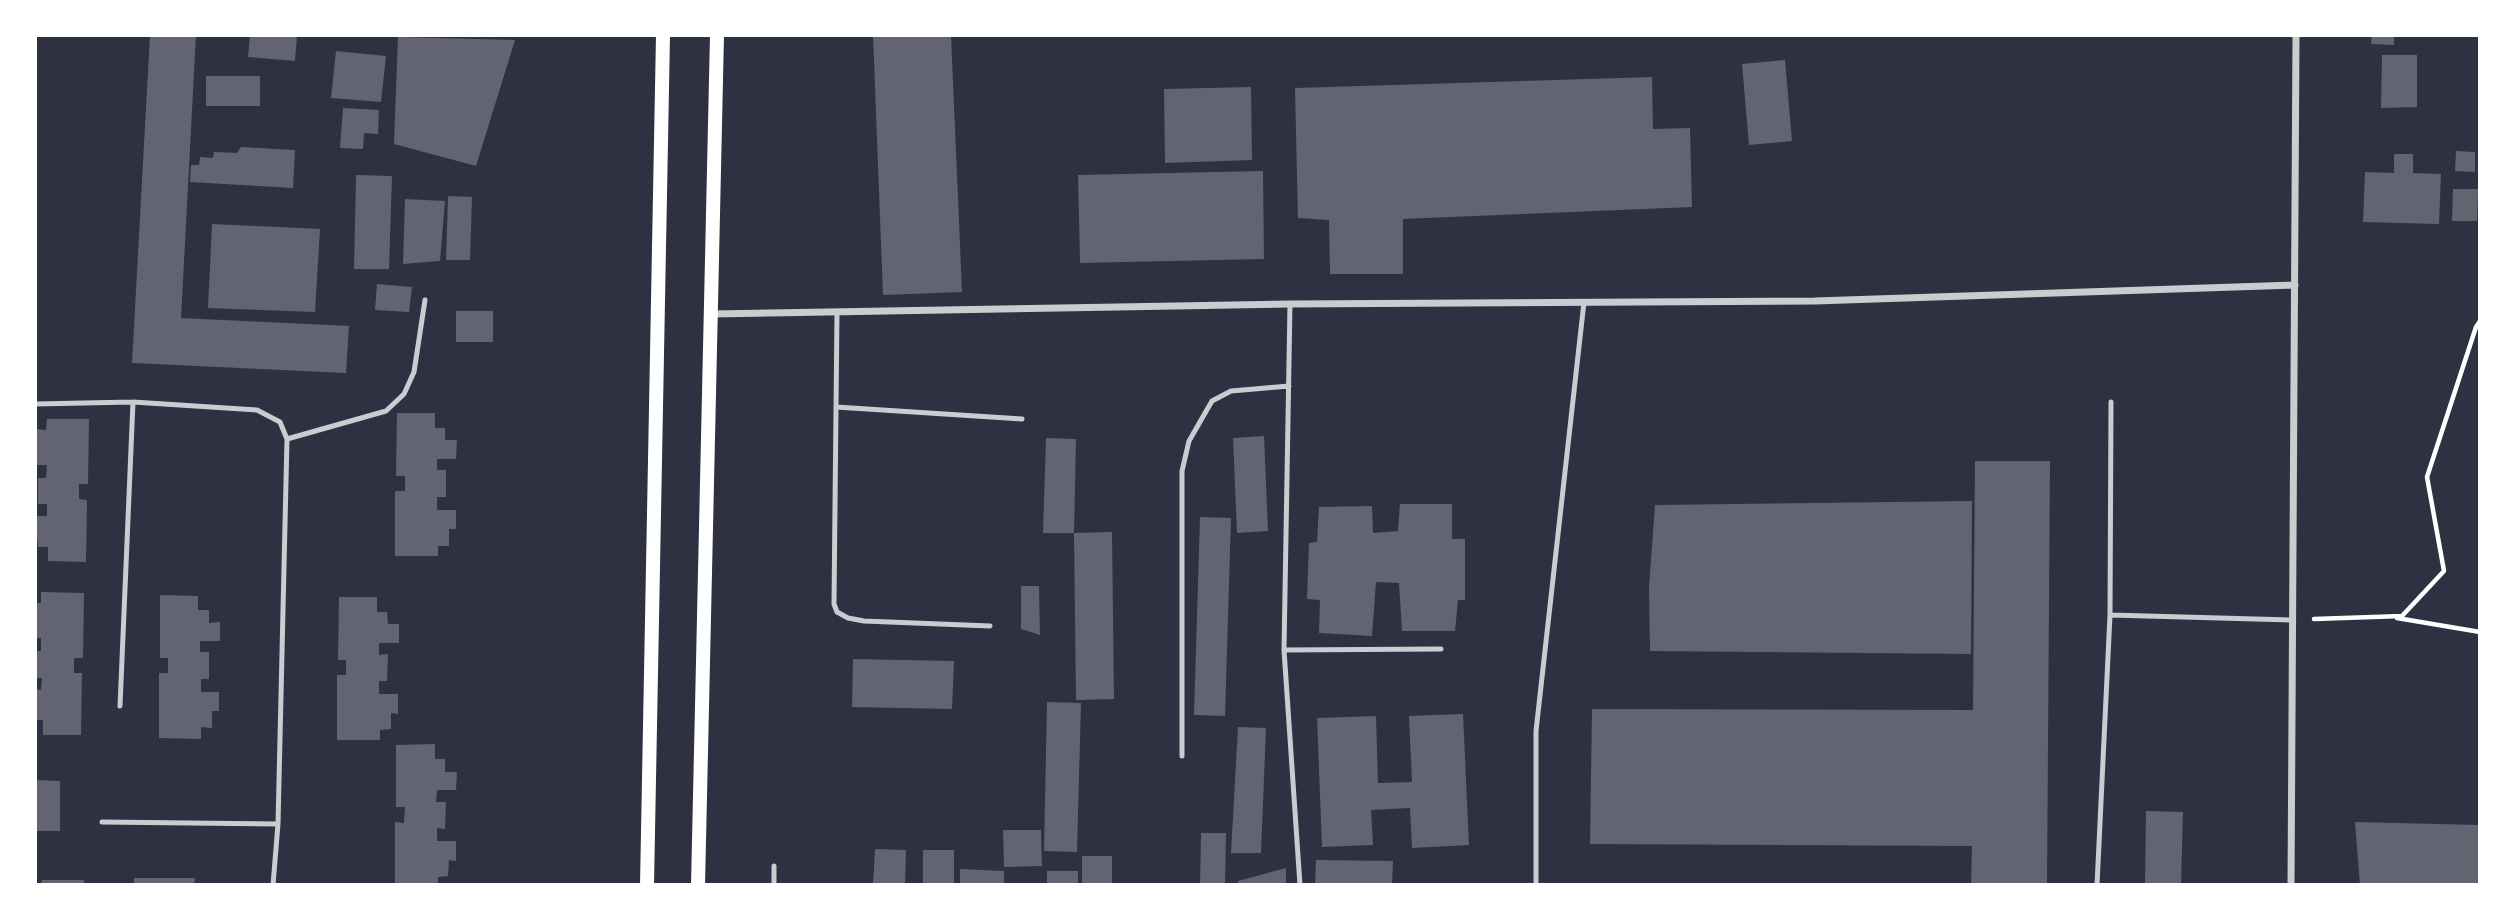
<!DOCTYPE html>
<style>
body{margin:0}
#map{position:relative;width:2515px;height:920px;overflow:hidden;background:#2d3142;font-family:Raleway,sans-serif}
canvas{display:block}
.frame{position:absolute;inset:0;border:37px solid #fff;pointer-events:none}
</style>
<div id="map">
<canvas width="2515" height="920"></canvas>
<div class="frame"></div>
</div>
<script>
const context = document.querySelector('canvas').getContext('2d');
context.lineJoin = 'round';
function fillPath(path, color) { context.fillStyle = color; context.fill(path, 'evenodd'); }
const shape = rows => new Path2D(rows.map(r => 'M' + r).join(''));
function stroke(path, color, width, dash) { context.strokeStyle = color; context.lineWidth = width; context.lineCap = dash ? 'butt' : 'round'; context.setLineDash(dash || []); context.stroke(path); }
fillPath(shape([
 [150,35,196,35,181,318,349,326,346,373,132,363],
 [250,35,297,35,295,61,248,57],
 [873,35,951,35,962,292,883,295],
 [2372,35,2394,35,2394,45,2371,44],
 [398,37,515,40,476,166,394,144],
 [336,51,386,56,381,102,331,98],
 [2382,55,2417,55,2417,107,2381,108],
 [1785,60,1792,141,1749,145,1742,64],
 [206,76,260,76,260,106,206,106],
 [1652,77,1653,129,1690,128,1692,207,1403,219,1403,274,1330,274,1329,220,1298,218,1295,88],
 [1251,87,1252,160,1165,163,1164,89],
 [343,108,379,110,378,134,364,133,363,149,340,148],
 [241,147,295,150,293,188,190,182,191,165,199,165,200,157,213,158,214,152,237,153],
 [2456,151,2475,152,2475,172,2455,171],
 [2394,154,2413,154,2413,173,2441,174,2439,224,2363,222,2365,172,2394,173],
 [1263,171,1264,259,1080,263,1078,175],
 [356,175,392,176,389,269,354,269],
 [2453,189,2478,189,2477,221,2452,221],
 [448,196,472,197,470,260,446,260],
 [405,199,445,201,440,261,403,264],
 [212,224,320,229,315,312,208,308],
 [377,284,412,287,409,312,375,310],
 [456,311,493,311,493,342,456,342],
 [397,413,435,413,435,428,445,428,445,440,457,440,456,459,437,459,437,470,446,470,446,497,437,497,437,510,456,510,456,529,449,529,449,546,438,546,438,556,395,556,395,491,405,491,405,476,396,476],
 [47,419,89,419,88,484,79,484,79,499,87,500,86,562,48,561,48,547,38,547,35,516,47,516,47,504,38,504,38,478,46,478,47,465,35,465,35,429,46,430],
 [1264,436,1268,531,1237,533,1233,438],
 [1046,438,1076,439,1074,533,1043,533],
 [1975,461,2050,461,2047,885,1971,885,1972,846,1590,844,1592,709,1973,710],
 [1972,501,1971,654,1650,651,1649,587,1655,505],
 [1400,504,1452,504,1452,539,1465,539,1465,600,1458,600,1455,631,1402,631,1399,583,1376,582,1372,636,1319,633,1320,600,1307,599,1309,543,1317,542,1319,507,1372,506,1373,533,1398,531],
 [1200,517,1231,518,1225,716,1194,715],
 [1112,532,1114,699,1076,700,1074,533],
 [1021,586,1039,586,1040,635,1021,629],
 [41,592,84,593,83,658,74,658,74,673,82,673,81,735,43,735,43,720,35,720,35,689,41,690,42,678,35,678,35,651,41,651,41,638,35,638,35,603,41,603],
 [160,595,198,596,198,610,209,610,209,623,220,622,220,641,200,641,200,652,209,652,209,679,201,679,201,692,219,692,219,711,212,711,212,728,201,727,201,739,159,738,159,673,168,673,168,658,160,658],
 [339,597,377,597,377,612,387,612,388,624,399,624,399,643,379,643,379,655,388,654,387,681,379,681,379,694,398,694,398,714,391,713,391,729,380,730,380,740,337,740,337,675,346,675,346,660,338,660],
 [853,659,954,661,952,709,852,707],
 [1047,702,1081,703,1077,852,1044,851],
 [1463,714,1469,845,1412,848,1410,808,1371,810,1373,845,1322,847,1317,718,1376,716,1378,783,1412,782,1409,716],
 [1238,727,1266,728,1261,853,1231,853],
 [435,744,435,759,445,759,445,772,457,772,456,790,437,790,436,802,446,802,445,829,437,828,437,841,456,841,456,861,449,860,448,876,438,877,438,885,395,885,395,822,404,823,405,807,396,807,396,745],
 [35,780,60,781,60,831,35,831],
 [2146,811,2183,812,2181,885,2145,885],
 [2355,822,2480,825,2480,885,2360,885],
 [1003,830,1041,830,1042,866,1004,867],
 [1201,833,1226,833,1225,885,1200,885],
 [875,849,906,850,905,885,873,885],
 [923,850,954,850,954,885,923,885],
 [1082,856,1112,856,1112,885,1082,885],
 [1316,860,1393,861,1392,885,1315,885],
 [1286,868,1286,885,1238,885,1238,881],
 [960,869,1004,871,1004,885,960,885],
 [1047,871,1078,871,1078,885,1047,885],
 [134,878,195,878,194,885,134,885],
 [42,880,84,880,84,885,41,885]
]), '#626471');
stroke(shape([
 [2397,618,2480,632],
 [2314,619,2402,616,2444,571,2427,477,2476,327,2480,321]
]), '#fff', 4.5);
stroke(shape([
 [1290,304,1284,650,1300,885],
 [837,312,834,604,837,612,848,618,864,621,990,626],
 [35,404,133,402,257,410,280,422,287,439,278,824,273,885],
 [836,407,1022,419],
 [287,439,386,411,404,394,414,372,425,300],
 [2110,615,2292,620],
 [1284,650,1441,649],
 [120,706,133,402],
 [1182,756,1182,471,1189,441,1212,401,1231,391,1289,386],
 [102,822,278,824],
 [774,866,774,885],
 [1536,885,1536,731,1584,302],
 [2097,885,2110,615,2111,402]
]), '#caccd0', 5);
stroke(shape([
 [712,314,1290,304,1815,301,2295,285],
 [2291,885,2296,35]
]), '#caccd0', 7);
stroke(shape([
 [647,885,663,35],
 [698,885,717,35]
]), '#fff', 14);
</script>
